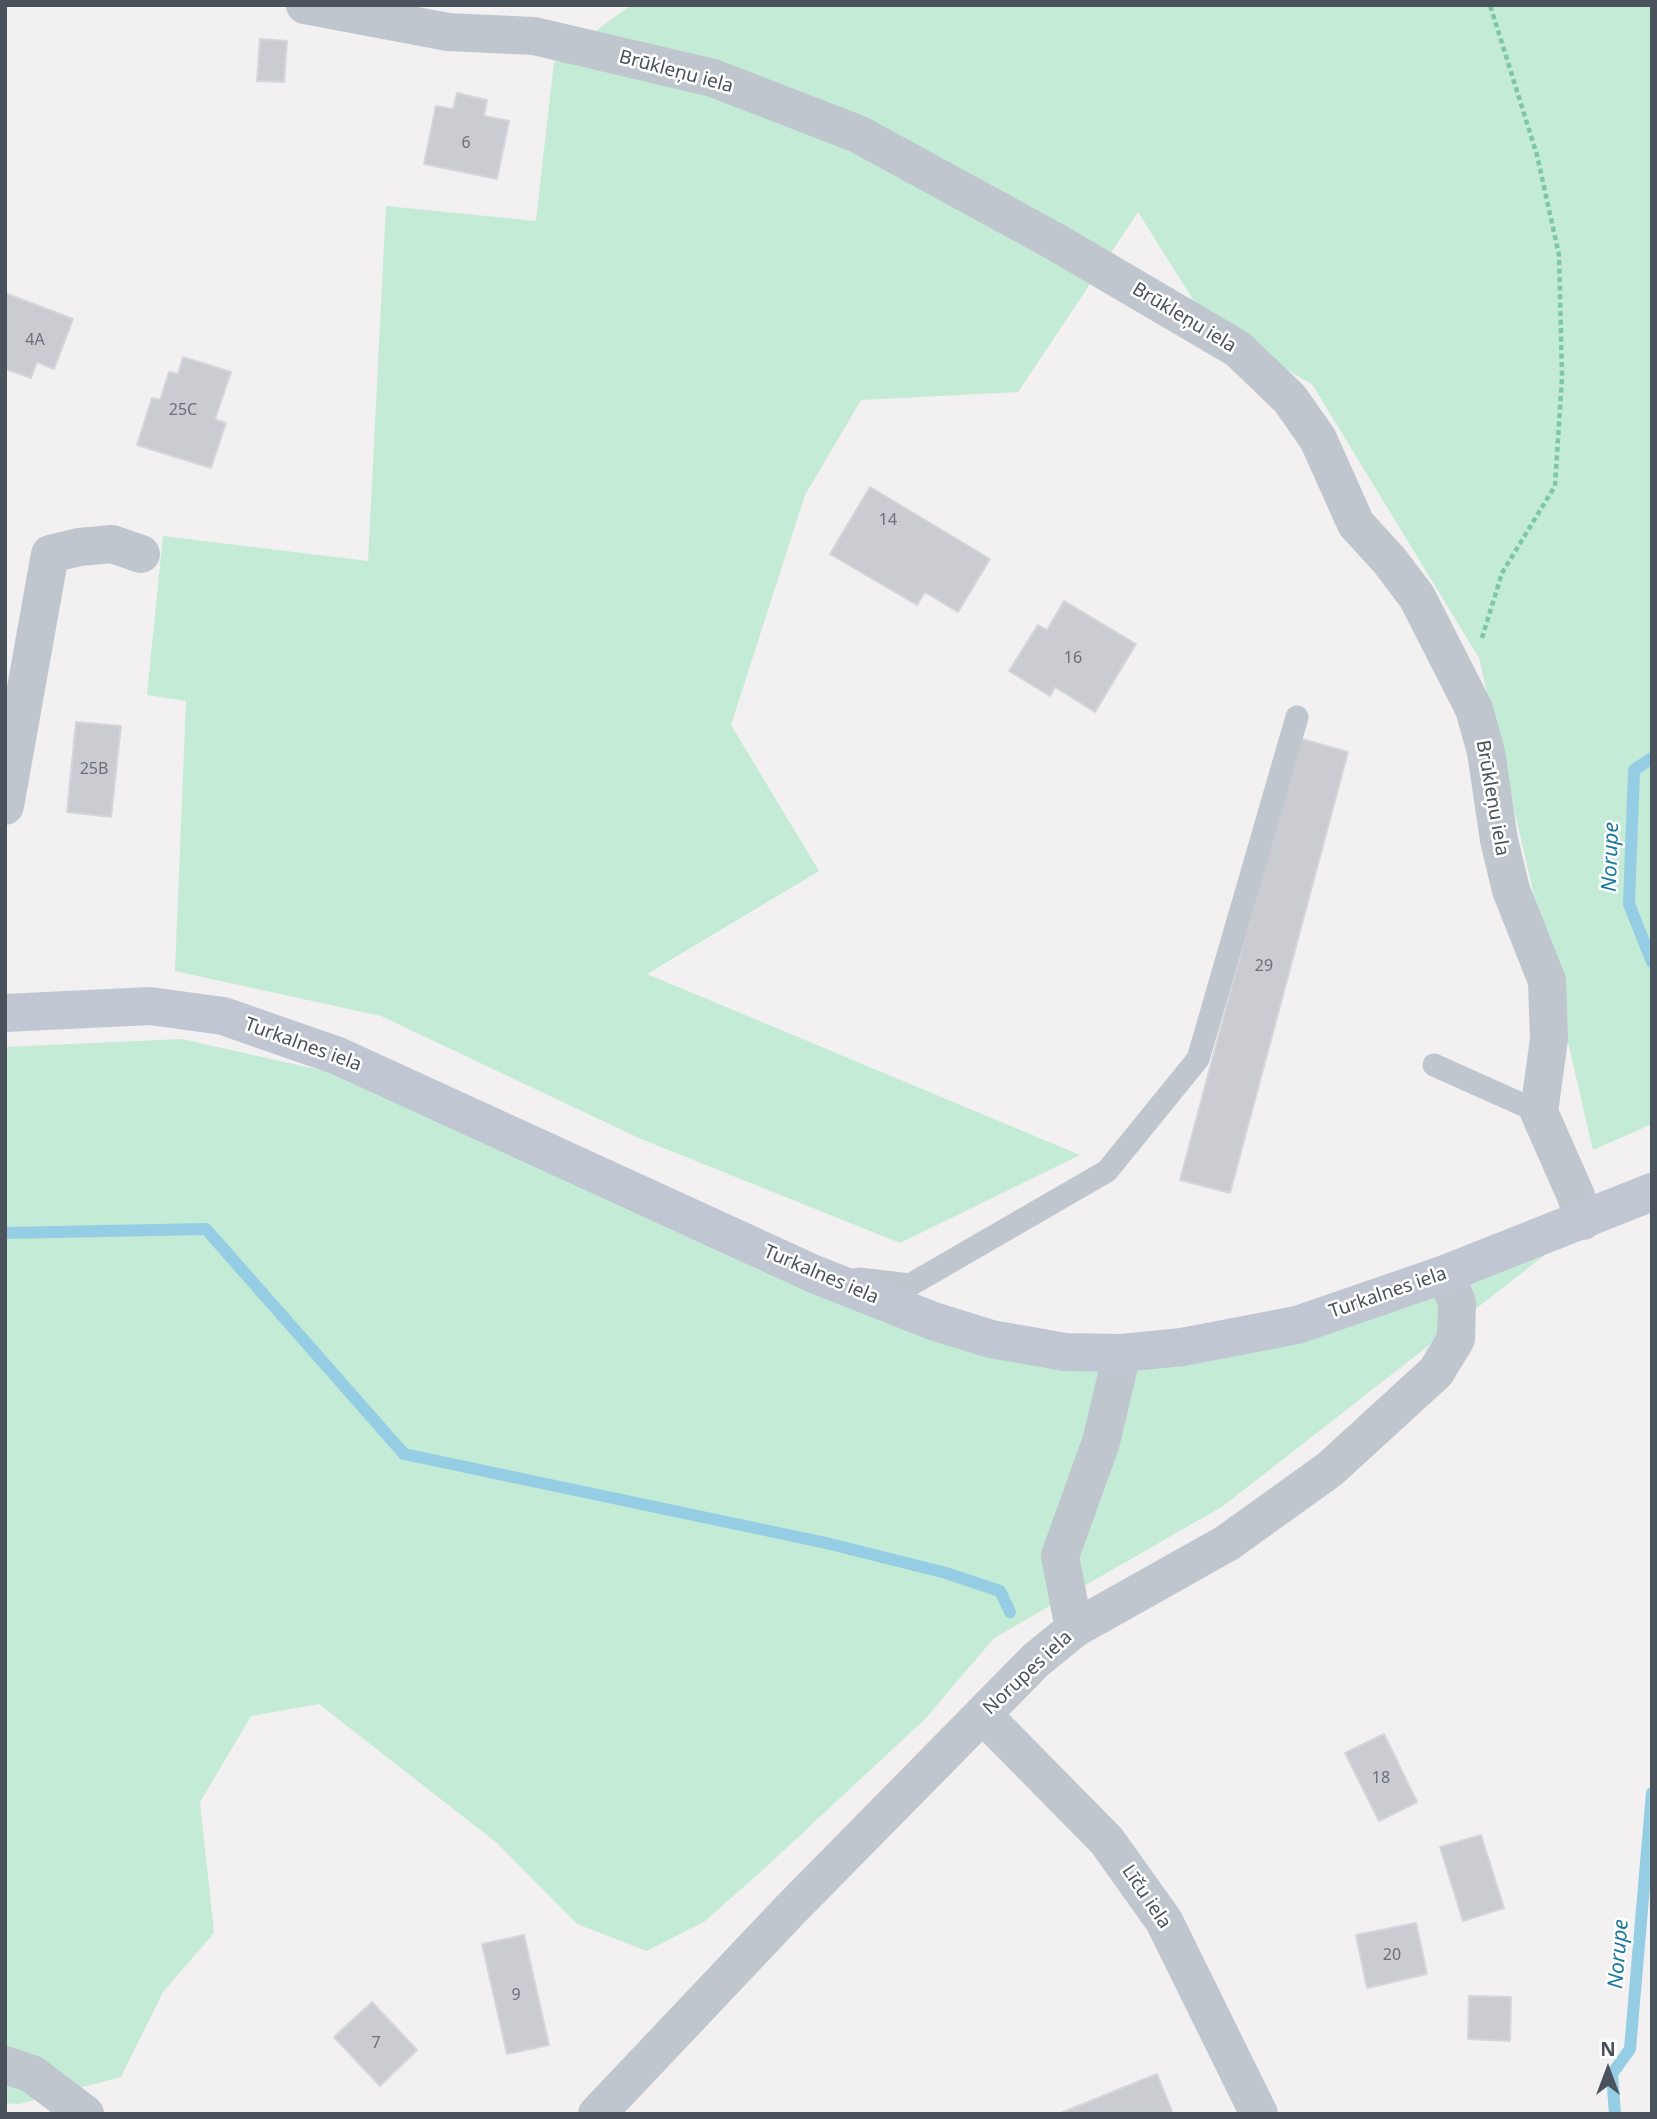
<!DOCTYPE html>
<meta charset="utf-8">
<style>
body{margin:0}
#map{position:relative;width:1657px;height:2119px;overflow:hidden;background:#f2f0f0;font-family:"Noto Sans",sans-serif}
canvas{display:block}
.frame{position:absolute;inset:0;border:7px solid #4a525c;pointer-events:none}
.north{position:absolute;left:1573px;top:2035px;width:70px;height:70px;-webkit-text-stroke:5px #fff;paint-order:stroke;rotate:0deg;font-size:19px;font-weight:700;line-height:28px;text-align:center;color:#4a525c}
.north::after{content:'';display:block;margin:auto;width:24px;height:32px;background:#4a525c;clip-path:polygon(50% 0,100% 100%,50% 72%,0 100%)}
</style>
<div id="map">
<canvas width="1657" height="2119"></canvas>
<div class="frame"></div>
<div class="north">N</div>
</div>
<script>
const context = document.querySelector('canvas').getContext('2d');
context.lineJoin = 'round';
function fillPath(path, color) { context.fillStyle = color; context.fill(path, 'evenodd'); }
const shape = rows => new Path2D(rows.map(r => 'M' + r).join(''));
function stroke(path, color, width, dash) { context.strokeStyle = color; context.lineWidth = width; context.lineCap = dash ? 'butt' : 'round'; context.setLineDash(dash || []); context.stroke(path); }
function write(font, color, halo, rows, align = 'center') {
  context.font = font + ' "Noto Sans",sans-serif'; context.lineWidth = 5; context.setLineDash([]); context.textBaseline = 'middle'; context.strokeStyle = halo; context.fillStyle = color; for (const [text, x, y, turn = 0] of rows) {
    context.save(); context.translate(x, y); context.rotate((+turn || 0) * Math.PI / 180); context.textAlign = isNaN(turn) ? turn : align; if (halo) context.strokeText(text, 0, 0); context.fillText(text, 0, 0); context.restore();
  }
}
fillPath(shape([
 [631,5,1652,5,1652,1124,1593,1150,1479,658,1312,384,1209,325,1138,212,1018,392,861,400,805,495,731,725,819,871,647,974,1080,1155,900,1243,641,1139,381,1016,175,971,186,701,147,695,163,536,368,561,386,206,536,221,554,62],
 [182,1039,364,1080,1017,1358,1269,1348,1555,1247,1223,1506,994,1638,925,1719,766,1867,705,1921,647,1951,577,1924,497,1843,319,1704,251,1716,200,1802,214,1933,163,1992,121,2077,18,2104,5,2103,5,1047]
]), '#c3ebd5');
stroke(shape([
 [1652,758,1634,770,1629,904,1652,962],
 [5,1233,206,1229,404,1454,826,1543,946,1573,1000,1591,1010,1612],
 [1615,2114,1612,2074,1630,2049,1652,1793]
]), '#95cee4', 12);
const building = shape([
 [260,39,287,41,284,82,257,81,260,39],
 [457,93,487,100,484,116,509,121,497,179,424,164,436,106,453,109,457,93],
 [5,293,73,319,54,369,37,362,31,378,5,369,5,293],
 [183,357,231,372,215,419,226,423,211,468,137,445,152,398,160,400,169,372,178,374,183,357],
 [870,487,990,559,958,612,925,592,917,605,830,554,870,487],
 [1064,601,1136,644,1095,712,1055,687,1050,696,1009,671,1038,625,1047,630,1064,601],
 [76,722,121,726,111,817,67,812,76,722],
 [1298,738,1348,752,1230,1193,1180,1180,1298,738],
 [1384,1734,1417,1802,1379,1821,1345,1753,1384,1734],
 [1481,1835,1504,1908,1463,1921,1440,1847,1481,1835],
 [1416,1923,1427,1974,1367,1988,1356,1935,1416,1923],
 [524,1935,549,2045,507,2054,482,1944,524,1935],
 [1469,1996,1511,1997,1510,2041,1468,2039,1469,1996],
 [372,2002,417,2050,380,2086,334,2037,372,2002],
 [1157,2074,1173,2114,1058,2114,1157,2074]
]);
fillPath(building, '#cbccd2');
stroke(building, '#d5d6db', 2);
stroke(shape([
 [1482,638,1502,573,1555,486,1562,377,1559,255,1537,155,1490,5]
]), '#7ec6a8', 4.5, [5, 3.5]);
stroke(shape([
 [1434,1065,1539,1112],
 [859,1279,910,1285,1107,1171,1198,1059,1297,717]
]), '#c0c6cd', 23);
stroke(shape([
 [305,5,448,32,534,36,713,78,858,134,1054,241,1238,349,1290,399,1318,439,1356,524,1389,560,1417,597,1474,709,1486,752,1499,840,1511,890,1547,981,1549,1039,1539,1112,1576,1196,1583,1221],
 [5,806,50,554,79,547,112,544,141,554],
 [1074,1629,1060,1556,1101,1442,1122,1353],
 [983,1715,1107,1841,1164,1921,1259,2114],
 [5,2065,32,2074,85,2114],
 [597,2114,790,1910,1036,1660,1074,1629,1227,1543,1330,1469,1436,1372,1456,1339,1457,1302,1445,1274]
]), '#c0c6cd', 38);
stroke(shape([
 [5,1013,150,1006,223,1016,338,1056,814,1274,933,1321,991,1339,1065,1352,1122,1353,1182,1347,1297,1325,1445,1274,1652,1192]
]), '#c0c7d2', 38);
write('16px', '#6a707a', null, [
 ["6",466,143],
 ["4A",35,340],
 ["25C",183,410],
 ["14",888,520],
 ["16",1073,658],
 ["25B",94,769],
 ["29",1264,966],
 ["18",1381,1778],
 ["20",1392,1955],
 ["9",516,1995],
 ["7",376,2043]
]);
write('19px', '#4a525c', '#fff', [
 ["Brūkleņu iela",676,72,15],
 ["Brūkleņu iela",1184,318,31],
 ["Brūkleņu iela",1492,798,80],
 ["Turkalnes iela",303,1045,20],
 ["Turkalnes iela",821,1275,23],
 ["Turkalnes iela",1388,1293,-19],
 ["Norupes iela",1028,1673,-43],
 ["Līču iela",1146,1897,56]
]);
write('italic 21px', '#1a799e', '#fff', [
 ["Norupe",1611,857,-88],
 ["Norupe",1619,1954,-85]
]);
</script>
